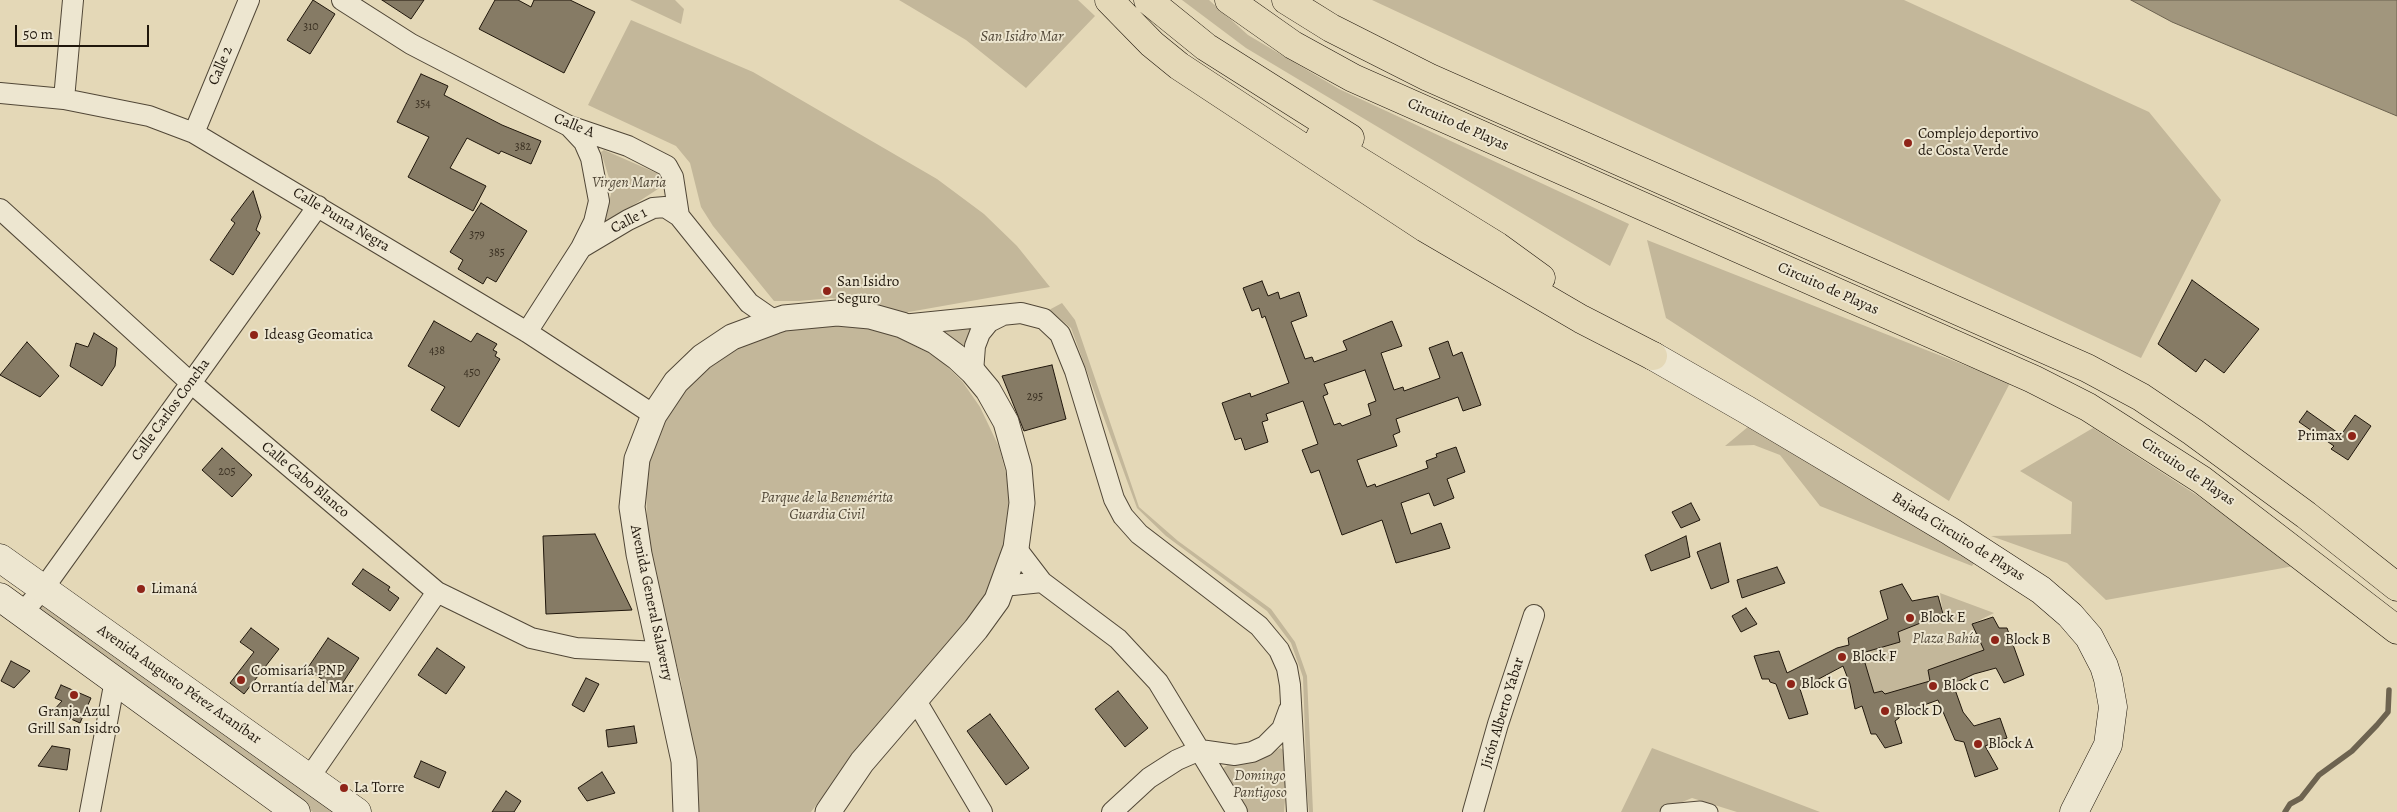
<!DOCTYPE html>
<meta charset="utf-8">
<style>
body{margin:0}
#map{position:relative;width:2397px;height:812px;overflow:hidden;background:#e4d8b7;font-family:Alegreya,serif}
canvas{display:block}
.scale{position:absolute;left:15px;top:25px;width:134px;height:22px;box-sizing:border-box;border:2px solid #20170c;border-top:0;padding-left:6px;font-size:15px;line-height:18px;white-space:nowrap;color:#20170c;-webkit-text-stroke:4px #ede6d0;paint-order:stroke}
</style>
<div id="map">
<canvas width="2397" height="812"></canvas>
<div class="scale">50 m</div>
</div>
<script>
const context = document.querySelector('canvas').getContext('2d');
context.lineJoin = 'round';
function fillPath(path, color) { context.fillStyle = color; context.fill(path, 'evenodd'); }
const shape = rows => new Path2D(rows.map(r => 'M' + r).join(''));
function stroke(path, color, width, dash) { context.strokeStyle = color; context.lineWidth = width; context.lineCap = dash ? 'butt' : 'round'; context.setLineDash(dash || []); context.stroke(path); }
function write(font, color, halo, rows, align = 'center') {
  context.font = font + ' Alegreya,serif'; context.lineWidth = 4; context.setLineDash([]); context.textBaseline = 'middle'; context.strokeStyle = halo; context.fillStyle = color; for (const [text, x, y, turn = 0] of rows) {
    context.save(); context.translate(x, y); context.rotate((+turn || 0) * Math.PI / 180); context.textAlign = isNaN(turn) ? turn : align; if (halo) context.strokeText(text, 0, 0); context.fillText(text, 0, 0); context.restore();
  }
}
fillPath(shape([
 [630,0,675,0,684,9,681,24],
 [899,0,1078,0,1095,16,1026,88,966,40],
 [1182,0,1209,0,1248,35,1339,89,1629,224,1610,266,1246,48],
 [1372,0,1904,0,2149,112,2221,200,2141,358],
 [631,20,753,72,937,179,984,214,1017,246,1050,287,903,313,832,298,799,301,774,301,713,226,701,207,690,163,676,146,588,105],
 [604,150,661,175,661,187,603,225,611,194,609,178,601,152],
 [1647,240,2010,383,1949,501,1666,318],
 [1062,303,1075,320,1139,507,1178,541,1271,609,1295,642,1307,676,1313,812,1309,812,1307,791,1303,677,1291,643,1267,611,1166,536,1137,508,1071,328,1049,310],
 [856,324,897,337,938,358,962,381,980,407,999,447,1006,474,1010,503,1004,552,990,591,942,651,886,713,811,812,697,812,695,772,681,681,655,580,648,538,646,489,649,460,656,437,678,399,705,371,739,348,794,327],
 [976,324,964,345,956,345,936,329],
 [1749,426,1976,560,1972,566,1820,506,1780,455,1754,445,1725,446],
 [2093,428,2198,496,2294,566,2106,600,2067,563,1991,536,2071,534,2072,502,2020,471],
 [1940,593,1994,613,1972,624,1985,651,1928,670,1930,681,1886,695,1882,691,1874,693,1862,653,1900,642,1898,632,1943,614],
 [41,604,52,605,341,812,313,812,45,623,34,611],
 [1280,748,1289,753,1284,812,1247,812,1222,769,1230,763,1261,759],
 [1652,748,1820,812,1737,812,1692,798,1658,812,1621,812]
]), '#c3b79a');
const water = shape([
 [2131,0,2397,0,2397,116,2172,22,2131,0]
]);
fillPath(water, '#a1967d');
stroke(water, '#6d6350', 1);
stroke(shape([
 [2285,812,2290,804,2301,798,2319,775,2352,751,2377,725,2388,712,2389,690]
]), '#6d6350', 5.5);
const building = shape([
 [313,0,335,14,310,54,287,40,313,0],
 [382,0,424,0,411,19,382,0],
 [495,0,518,0,531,7,534,0,570,0,595,12,564,73,479,29,495,0],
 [421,74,448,86,444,95,502,125,541,141,531,164,501,151,499,154,467,138,450,168,486,186,473,211,408,177,429,137,397,122,421,74],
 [253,191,261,217,256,230,260,233,233,275,210,260,235,223,231,220,253,191],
 [481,203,527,231,496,282,487,277,483,284,458,269,463,260,450,252,481,203],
 [2192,280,2259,329,2224,373,2205,359,2196,372,2158,344,2192,280],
 [1262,281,1268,296,1278,292,1280,299,1299,292,1307,316,1291,322,1305,359,1312,357,1314,362,1347,350,1343,341,1392,321,1402,346,1381,353,1394,390,1403,387,1404,391,1440,378,1429,348,1448,341,1453,356,1462,352,1481,405,1463,411,1458,397,1396,419,1400,432,1393,435,1397,446,1357,460,1367,487,1375,484,1376,487,1428,468,1426,461,1437,457,1436,454,1456,447,1465,472,1447,479,1454,498,1434,506,1429,493,1401,503,1411,534,1441,523,1450,548,1396,563,1382,520,1342,535,1319,470,1311,473,1302,450,1318,444,1303,401,1266,414,1268,420,1262,422,1268,442,1245,450,1241,438,1235,440,1222,403,1250,393,1251,397,1289,383,1265,316,1262,318,1259,308,1252,311,1243,288,1262,281],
 [1365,370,1376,401,1368,404,1371,415,1342,426,1340,423,1334,425,1323,396,1328,394,1324,384,1365,370],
 [434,321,471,342,477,333,497,344,493,350,497,352,495,356,500,359,459,427,431,410,445,387,408,366,434,321],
 [94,333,117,348,115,366,102,386,70,366,76,343,88,347,94,333],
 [27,342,59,376,40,397,0,375,27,342],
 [1052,365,1066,419,1024,431,1002,376,1052,365],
 [2307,411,2341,435,2355,415,2371,426,2348,460,2331,449,2334,446,2299,422,2307,411],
 [222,448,252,475,232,497,202,470,222,448],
 [1691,503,1700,520,1681,528,1672,512,1691,503],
 [595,534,632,610,546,614,543,536,595,534],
 [1686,536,1690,557,1651,571,1645,555,1686,536],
 [1720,543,1729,582,1711,589,1697,552,1720,543],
 [1777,567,1785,583,1742,598,1737,580,1777,567],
 [363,569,390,587,388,590,399,598,390,611,352,584,363,569],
 [1902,584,1912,601,1938,596,1943,614,1898,632,1900,642,1862,653,1874,693,1882,691,1885,694,1930,681,1928,670,1984,650,1972,624,1993,617,1999,628,2007,628,2024,675,2004,683,1996,668,1974,674,1953,684,1963,712,1974,726,2000,718,2007,738,1985,746,1998,769,1975,777,1964,742,1955,740,1938,700,1899,714,1899,718,1895,721,1902,743,1885,748,1876,734,1871,734,1862,706,1855,709,1850,684,1843,666,1800,689,1808,714,1789,719,1776,684,1770,682,1769,679,1762,679,1754,656,1779,651,1787,673,1837,648,1849,645,1848,638,1888,619,1880,591,1902,584],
 [1746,608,1757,624,1741,632,1732,616,1746,608],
 [251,628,279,649,244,694,230,683,254,652,240,642,251,628],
 [328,638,359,658,338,690,307,669,328,638],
 [437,648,465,667,446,694,418,675,437,648],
 [11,661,30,671,14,688,1,681,11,661],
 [586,678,599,684,584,712,572,705,586,678],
 [61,685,91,698,80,723,53,711,62,701,55,698,61,685],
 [1118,691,1148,728,1125,747,1095,709,1118,691],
 [990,714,1029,768,1006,785,967,731,990,714],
 [634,726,637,743,608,747,606,730,634,726],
 [52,746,70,749,67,770,38,766,52,746],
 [421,761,446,772,439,788,414,777,421,761],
 [602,772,615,793,587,801,578,788,602,772],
 [506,791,521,801,514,812,492,812,506,791]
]);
fillPath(building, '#867b65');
stroke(building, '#20170c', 1);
const pedestrian = shape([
 [1668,812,1700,809,1710,812]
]);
const minor = shape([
 [342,0,411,44,569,126,628,146,667,166,673,177,679,216,749,303,775,321],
 [0,93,64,99,149,116,194,133,527,332,654,415],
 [64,99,73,0],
 [194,133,249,0],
 [0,209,191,383,437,592,531,638,576,648,660,652],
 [581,248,628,220,653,208,665,207,679,216],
 [902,325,1021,313,1044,319,1060,334,1075,371,1114,499,1123,516,1139,534,1259,626,1279,650,1287,668,1290,685,1297,812],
 [527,332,581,248,594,222,599,201,591,158,584,142,569,126],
 [973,372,975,346,980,333,989,322,1003,315],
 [1016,548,1042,582,1118,639,1158,682,1237,812],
 [1003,586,1042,582],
 [22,613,43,589,318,206],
 [915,699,982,812],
 [309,778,437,592],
 [90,812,115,680],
 [1112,812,1149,778,1177,760,1200,750,1235,755,1252,752,1265,746,1282,729,1289,710],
 [1473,812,1498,724,1534,615]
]);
const tertiary = shape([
 [686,812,684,761,639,554,632,507,637,459,654,415,676,382,702,357,732,337,775,321,784,318,837,313,870,316,902,325,935,341,958,358,973,372,988,390,1006,422,1019,468,1022,503,1016,548,997,600,976,629,862,762,828,812]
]);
const secondary = shape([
 [1653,356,1747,410,1950,531,2041,590,2070,615,2089,637,2104,666,2108,679,2113,707,2108,745,2074,812],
 [0,558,357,812],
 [0,597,296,812]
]);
const trunk = shape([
 [1109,0,1152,44,1179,66,1425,228,1581,319,1653,356],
 [1148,0,1206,47,1350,138],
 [1229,0,1293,45,1353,78,2033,379,2088,407,2202,480,2397,630],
 [1286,0,1331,28,1428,77,2087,368,2141,397,2193,432,2306,515,2397,587],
 [1320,137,1497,246,1541,278]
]);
stroke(pedestrian, '#514737', 17);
stroke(minor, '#514737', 22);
stroke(tertiary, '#514737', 27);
stroke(secondary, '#20170c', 29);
stroke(trunk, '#20170c', 29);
stroke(pedestrian, '#ede6d0', 15);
stroke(minor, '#ede6d0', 20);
stroke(tertiary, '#ede6d0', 25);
stroke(secondary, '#ede6d0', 28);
stroke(trunk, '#e4d8b7', 28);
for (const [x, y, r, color] of [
 [1908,143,5,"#8f2418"],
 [827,291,5,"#8f2418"],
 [254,335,5,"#8f2418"],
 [2352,436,5,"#8f2418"],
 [141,589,5,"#8f2418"],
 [1910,618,5,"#8f2418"],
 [1995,640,5,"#8f2418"],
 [1842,657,5,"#8f2418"],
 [241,680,5,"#8f2418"],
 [1791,684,5,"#8f2418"],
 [1933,686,5,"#8f2418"],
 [74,695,5,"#8f2418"],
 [1885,711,5,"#8f2418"],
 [1978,744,5,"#8f2418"],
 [344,788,5,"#8f2418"]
]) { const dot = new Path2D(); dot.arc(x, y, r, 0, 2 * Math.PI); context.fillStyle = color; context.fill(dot); stroke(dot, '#ede6d0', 2); }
write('12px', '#3a3022', null, [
 ["310",311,27],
 ["354",423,104],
 ["382",523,147],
 ["379",477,235],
 ["385",497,253],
 ["438",437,351],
 ["450",472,373],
 ["295",1035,397],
 ["205",227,472]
]);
write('italic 15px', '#514737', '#ede6d0', [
 ["San Isidro Mar",1022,37],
 ["Virgen Maria",629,183],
 ["Parque de la Benemérita",827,498],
 ["Guardia Civil",827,515],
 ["Plaza Bahía",1946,639],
 ["Domingo",1260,776],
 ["Pantigoso",1260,793]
]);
write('15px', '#20170c', '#ede6d0', [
 ["Calle 2",221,66,-67],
 ["Circuito de Playas",1458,125,24],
 ["Calle A",574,126,22],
 ["Calle Punta Negra",341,220,31],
 ["Calle 1",629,221,-28],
 ["Circuito de Playas",1828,289,24],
 ["Calle Carlos Concha",171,410,-54],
 ["Circuito de Playas",2188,472,34],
 ["Calle Cabo Blanco",305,480,40],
 ["Bajada Circuito de Playas",1958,537,32],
 ["Avenida General Salaverry",651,603,78],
 ["Avenida Augusto Pérez Araníbar",179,685,35],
 ["Jirón Alberto Yabar",1503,713,-73]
]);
write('15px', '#20170c', '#ede6d0', [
 ["Complejo deportivo",1918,134],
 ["de Costa Verde",1918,151],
 ["San Isidro",837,282],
 ["Seguro",837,299],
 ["Ideasg Geomatica",264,335],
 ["Primax",2342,436,"right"],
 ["Limaná",151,589],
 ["Block E",1920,618],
 ["Block B",2005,640],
 ["Block F",1852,657],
 ["Comisaría PNP",251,671],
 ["Orrantía del Mar",251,688],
 ["Block G",1801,684],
 ["Block C",1943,686],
 ["Block D",1895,711],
 ["Granja Azul",74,712,"center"],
 ["Grill San Isidro",74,729,"center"],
 ["Block A",1988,744],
 ["La Torre",354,788]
], 'left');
</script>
